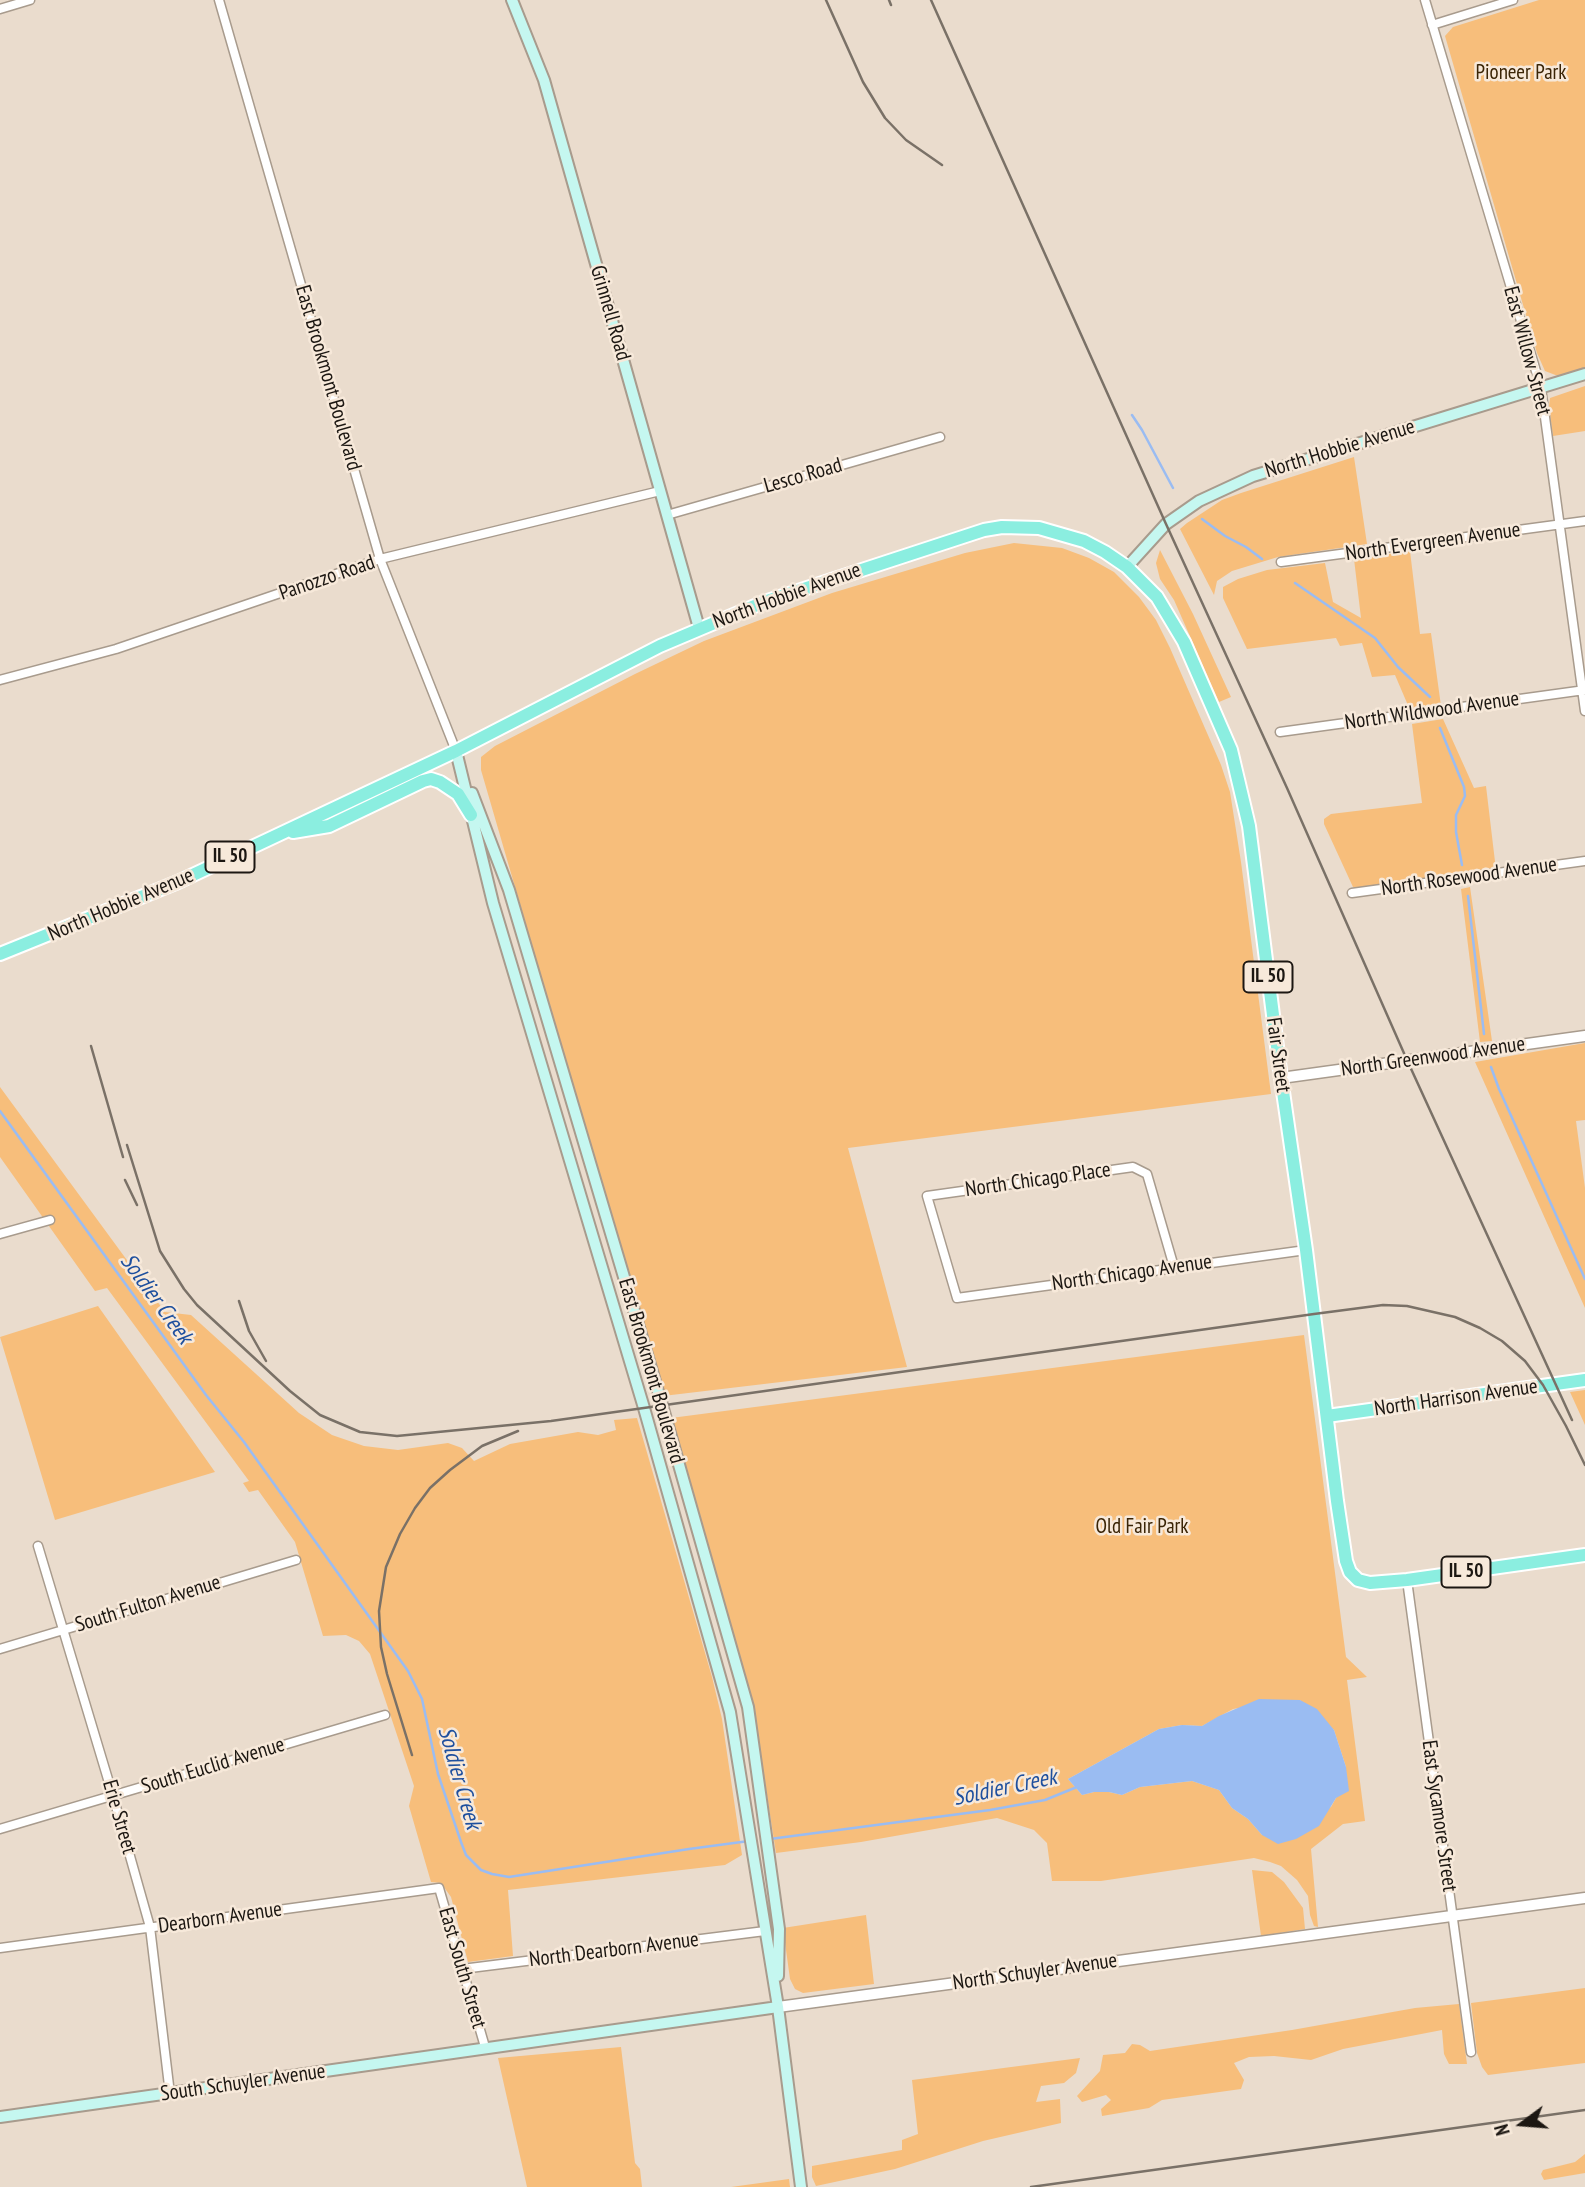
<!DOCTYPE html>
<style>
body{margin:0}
#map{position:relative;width:1585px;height:2187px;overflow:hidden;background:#eadccd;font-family:"PT Sans Narrow",sans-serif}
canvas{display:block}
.north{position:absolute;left:1487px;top:2089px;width:70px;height:70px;-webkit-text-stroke:5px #f7e9da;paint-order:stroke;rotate:254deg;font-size:19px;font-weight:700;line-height:28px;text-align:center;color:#1c1712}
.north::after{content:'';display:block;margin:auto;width:24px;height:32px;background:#1c1712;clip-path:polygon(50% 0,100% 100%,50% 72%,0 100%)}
</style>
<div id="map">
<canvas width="1585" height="2187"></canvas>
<div class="north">N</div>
</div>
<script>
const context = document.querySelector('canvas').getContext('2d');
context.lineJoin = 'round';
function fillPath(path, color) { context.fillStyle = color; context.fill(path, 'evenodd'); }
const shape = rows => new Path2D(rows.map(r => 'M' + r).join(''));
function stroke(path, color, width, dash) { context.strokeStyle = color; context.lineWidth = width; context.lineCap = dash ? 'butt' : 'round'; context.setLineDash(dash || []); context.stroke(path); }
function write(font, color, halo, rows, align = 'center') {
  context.font = font + ' "PT Sans Narrow",sans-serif'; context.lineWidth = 5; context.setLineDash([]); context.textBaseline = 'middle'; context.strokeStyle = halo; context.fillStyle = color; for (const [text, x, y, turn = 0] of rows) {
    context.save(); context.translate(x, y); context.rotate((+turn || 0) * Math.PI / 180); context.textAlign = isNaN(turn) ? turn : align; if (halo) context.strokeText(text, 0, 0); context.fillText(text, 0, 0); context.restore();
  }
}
fillPath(shape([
 [1539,0,1585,0,1585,368,1558,376,1545,371,1537,353,1445,36,1453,27],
 [1585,386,1585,431,1553,436,1549,406,1550,398],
 [1354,457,1367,544,1278,557,1232,571,1217,581,1214,595,1180,529,1187,523,1222,500,1241,493],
 [1014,543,1062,548,1089,558,1114,572,1139,597,1156,620,1170,648,1221,765,1230,792,1241,862,1271,1094,848,1148,907,1367,663,1396,481,770,481,757,495,746,635,674,704,641,832,593,965,553],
 [1160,550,1193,614,1231,697,1219,702,1174,600,1160,579,1156,563],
 [1410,551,1420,634,1431,633,1441,706,1410,710,1395,675,1372,677,1362,643,1340,646,1336,638,1247,649,1223,598,1223,587,1238,579,1267,570,1325,563,1333,602,1361,618,1354,559],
 [1443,719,1474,788,1486,786,1496,870,1357,889,1353,887,1324,824,1324,819,1331,814,1422,803,1412,724],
 [1470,887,1492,1041,1480,1042,1461,889],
 [1585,1043,1585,1120,1576,1121,1585,1188,1585,1308,1475,1062],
 [0,1087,165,1312,191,1315,299,1413,332,1435,364,1446,398,1450,448,1443,462,1448,474,1461,510,1444,578,1432,598,1435,616,1430,614,1420,637,1418,712,1677,722,1719,742,1855,725,1865,508,1890,513,1956,468,1962,451,1897,441,1883,431,1882,409,1806,414,1786,370,1654,359,1641,346,1635,323,1636,295,1542,258,1490,249,1492,243,1483,249,1481,107,1288,95,1291,0,1157],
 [98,1306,215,1472,55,1520,0,1337],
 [1304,1335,1346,1657,1367,1677,1347,1680,1365,1821,1343,1824,1311,1849,1318,1927,1314,1926,1310,1915,1308,1896,1297,1880,1281,1866,1270,1862,1254,1858,1101,1881,1052,1881,1047,1843,1034,1830,997,1818,861,1842,776,1853,754,1712,671,1418],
 [1300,1700,1334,1730,1346,1767,1336,1798,1331,1807,1262,1835,1248,1819,1232,1808,1219,1790,1192,1781,1140,1787,1122,1795,1109,1792,1094,1792,1082,1795,1068,1779,1159,1729,1182,1725,1202,1726,1233,1709,1280,1701],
 [1585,1390,1585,1425,1570,1392],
 [1252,1870,1272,1872,1284,1882,1303,1908,1305,1929,1261,1936],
 [866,1915,874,1984,803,1993,795,1989,790,1979,783,1928],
 [1585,1988,1585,2063,1488,2075,1482,2067,1477,2053,1471,2003],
 [1459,2004,1467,2064,1449,2064,1444,2054,1442,2030,1343,2049,1311,2060,1274,2056,1249,2057,1234,2063,1244,2080,1241,2089,1162,2100,1149,2108,1102,2116,1101,2109,1111,2100,1106,2095,1082,2102,1077,2096,1100,2071,1103,2055,1125,2053,1132,2044,1140,2045,1150,2051,1292,2030,1415,2008],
 [621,2047,635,2163,640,2169,642,2187,527,2187,498,2058],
 [1080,2058,1076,2073,1064,2083,1041,2086,1036,2102,1060,2099,1061,2123,983,2141,895,2169,816,2186,812,2177,812,2166,902,2150,902,2140,918,2134,912,2080],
 [1585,2154,1585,2173,1544,2180,1541,2174,1543,2170,1575,2162],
 [789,2179,790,2187,731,2187]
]), '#f7be7b');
fillPath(shape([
 [1259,1699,1300,1700,1317,1709,1334,1730,1346,1767,1349,1791,1336,1798,1319,1826,1296,1839,1278,1844,1262,1835,1248,1819,1232,1808,1219,1790,1192,1781,1140,1787,1122,1795,1109,1792,1094,1792,1082,1795,1068,1779,1159,1729,1182,1725,1202,1726,1219,1716]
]), '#9abcf2');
stroke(shape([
 [1132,415,1142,430,1173,488],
 [1202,519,1225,536,1246,547,1262,559],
 [1295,583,1375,638,1398,667,1430,697],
 [1440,728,1464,787,1465,796,1456,815,1456,832,1462,865],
 [1468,896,1484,1034],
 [1491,1067,1499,1089,1585,1279],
 [0,1111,206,1395,244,1442,408,1671,422,1699,438,1774,461,1842,466,1855,481,1870,492,1874,509,1877,689,1849,749,1841],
 [770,1839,990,1810,1045,1800,1077,1787]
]), '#9abcf2', 2.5);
const minor = shape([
 [219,0,380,559,456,751],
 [1425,0,1541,388,1585,711],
 [0,9,30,0],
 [1432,25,1513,0],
 [667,515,940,437],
 [1281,562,1585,521],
 [0,680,116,649,380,559,660,491],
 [1280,732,1585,690],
 [1352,893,1585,861],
 [0,1234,50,1220],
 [1174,1267,1147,1174,1133,1167,927,1196,957,1298,1306,1250],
 [38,1546,113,1796,150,1927,170,2094],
 [1407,1580,1471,2052],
 [0,1649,296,1560],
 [0,1829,385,1715],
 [0,1948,439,1888,485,2047],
 [462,1969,765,1931]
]);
const tertiary = shape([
 [1281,1078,1585,1036],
 [778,2007,1585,1898]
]);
const secondary = shape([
 [512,0,544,80,699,628],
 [1127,567,1166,524,1199,501,1253,476,1585,374],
 [456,751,493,903,644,1408,730,1712,778,2007,801,2187],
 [472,793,509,890,662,1405,748,1707,779,1929,778,1976],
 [0,2117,778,2007]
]);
const primary = shape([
 [293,832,329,826,423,781,431,779,440,782,458,794,471,815],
 [0,954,178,882,456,751,660,646,764,602,984,530,1002,527,1039,528,1084,541,1105,552,1127,567,1157,597,1184,642,1231,750,1249,826,1281,1078,1306,1250,1337,1501,1346,1561,1350,1572,1358,1580,1370,1583,1407,1580,1585,1555],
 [1327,1416,1585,1380]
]);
stroke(minor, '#a89b8d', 11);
stroke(tertiary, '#a89b8d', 13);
stroke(secondary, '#a89b8d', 14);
stroke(primary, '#fff', 16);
stroke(minor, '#fff', 8);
stroke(tertiary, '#fff', 10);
stroke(secondary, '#c5f7f0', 10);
stroke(primary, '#8beee0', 12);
stroke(shape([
 [826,0,863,82,885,118,906,140,942,165],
 [889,0,891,5],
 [931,0,1166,524,1287,788,1407,1060,1572,1420],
 [91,1046,123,1157],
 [127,1145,160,1251,184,1289,197,1305,290,1391,320,1415,360,1432,397,1436,551,1421,1314,1314,1383,1305,1407,1306,1455,1317,1480,1328,1502,1341,1525,1361,1543,1385,1566,1426,1585,1465],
 [125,1180,137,1205],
 [239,1301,249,1331,266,1361],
 [412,1755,387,1674,381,1647,379,1611,386,1567,400,1534,415,1508,430,1488,450,1470,482,1446,518,1431],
 [1031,2187,1585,2110]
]), '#7a7167', 2.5);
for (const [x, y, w] of [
 [230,857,49],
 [1268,977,49],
 [1466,1572,49]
]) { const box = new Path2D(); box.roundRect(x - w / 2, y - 15.5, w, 31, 5); context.fillStyle = '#f7e9da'; context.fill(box); stroke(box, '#1c1712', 2); }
write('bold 19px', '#1c1712', null, [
 ["IL 50",230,857],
 ["IL 50",1268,977],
 ["IL 50",1466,1572]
]);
write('21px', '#3b2506', '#f7e9da', [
 ["Pioneer Park",1521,73],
 ["Old Fair Park",1142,1527]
]);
write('21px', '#1c1712', '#f7e9da', [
 ["Grinnell Road",610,313,74],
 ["East Willow Street",1527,351,75],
 ["East Brookmont Boulevard",328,378,74],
 ["North Hobbie Avenue",1340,449,-17],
 ["Lesco Road",803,476,-16],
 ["North Evergreen Avenue",1433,542,-8],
 ["Panozzo Road",327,578,-19],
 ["North Hobbie Avenue",787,596,-20],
 ["North Wildwood Avenue",1432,711,-8],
 ["North Rosewood Avenue",1469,877,-8],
 ["North Hobbie Avenue",121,905,-23],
 ["Fair Street",1278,1055,82],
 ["North Greenwood Avenue",1433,1057,-8],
 ["North Chicago Place",1038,1180,-8],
 ["North Chicago Avenue",1132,1273,-8],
 ["East Brookmont Boulevard",651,1371,74],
 ["North Harrison Avenue",1456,1398,-8],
 ["South Fulton Avenue",148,1604,-17],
 ["South Euclid Avenue",213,1766,-17],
 ["East Sycamore Street",1439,1816,82],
 ["Erie Street",119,1817,74],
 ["Dearborn Avenue",220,1918,-8],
 ["North Dearborn Avenue",614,1950,-7],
 ["East South Street",462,1968,74],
 ["North Schuyler Avenue",1035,1972,-8],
 ["South Schuyler Avenue",243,2083,-8]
]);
write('italic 23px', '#1f509e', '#f7e9da', [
 ["Soldier Creek",156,1299,54],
 ["Soldier Creek",459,1778,74],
 ["Soldier Creek",1005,1788,-12]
]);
</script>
